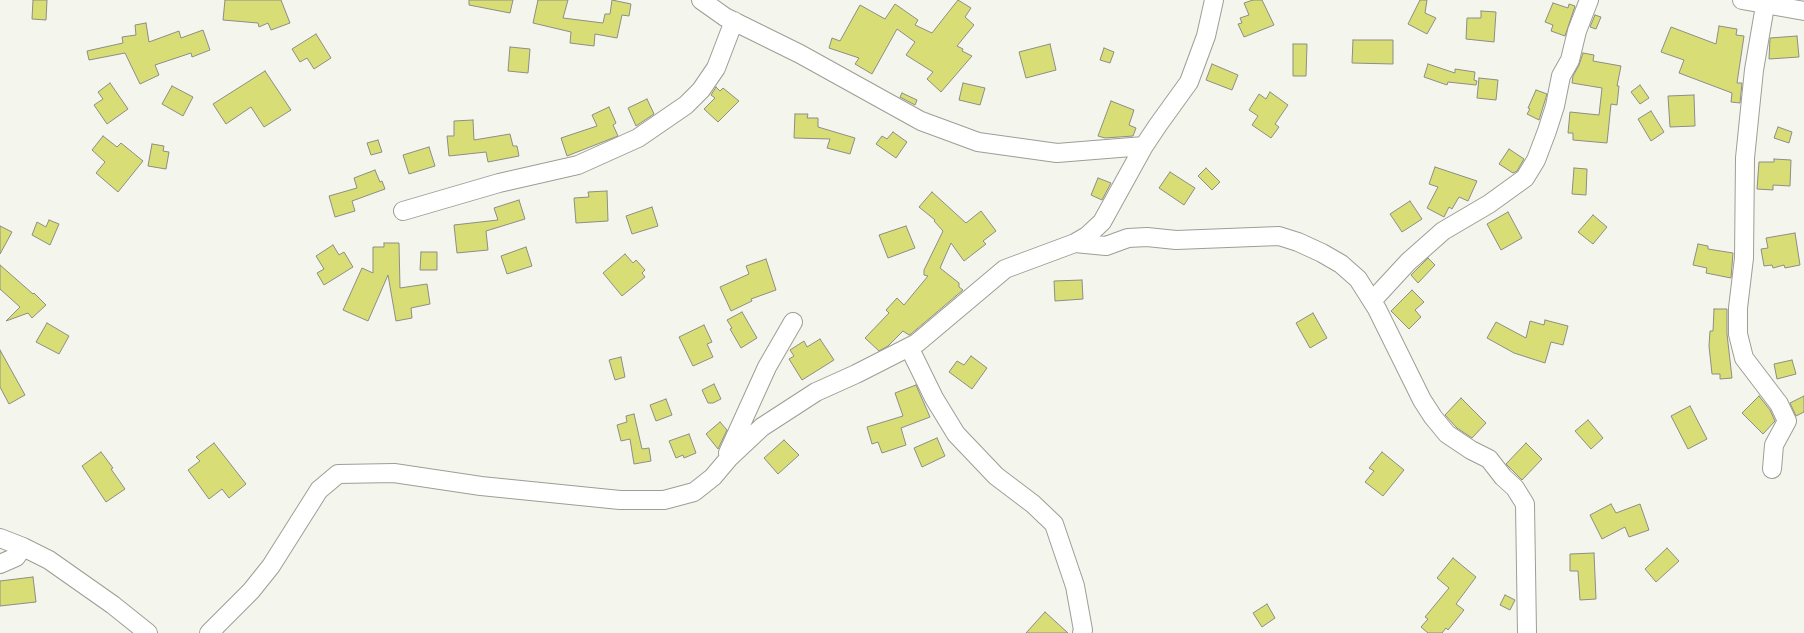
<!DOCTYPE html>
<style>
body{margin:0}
canvas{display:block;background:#f4f5ec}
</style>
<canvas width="1804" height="633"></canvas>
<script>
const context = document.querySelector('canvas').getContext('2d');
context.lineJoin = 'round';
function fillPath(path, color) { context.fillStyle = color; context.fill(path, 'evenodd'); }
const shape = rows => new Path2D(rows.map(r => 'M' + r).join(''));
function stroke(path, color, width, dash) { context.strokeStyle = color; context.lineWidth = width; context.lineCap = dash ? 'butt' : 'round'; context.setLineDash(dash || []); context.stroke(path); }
const building = shape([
 [33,0,47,0,46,20,32,19,33,0],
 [225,0,281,0,290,23,271,30,268,23,259,27,258,23,223,20,225,0],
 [469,0,513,0,510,13,469,5,469,0],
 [538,0,568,0,563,18,603,23,605,14,610,14,612,0,631,4,629,16,622,15,617,38,595,34,594,46,570,43,571,32,533,23,538,0],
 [958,0,971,8,965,17,974,25,957,46,963,49,962,51,972,56,941,92,927,79,933,72,906,55,915,42,897,29,872,74,855,64,859,58,829,48,832,38,840,41,860,5,885,19,895,4,918,20,915,25,932,33,958,0],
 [1253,0,1262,0,1274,25,1244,37,1238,24,1242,23,1240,18,1249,15,1244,3,1253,0],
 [1420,0,1427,0,1425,13,1436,18,1427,34,1408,24,1420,0],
 [1553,3,1568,8,1569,4,1575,6,1565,36,1551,31,1553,25,1545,22,1553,3],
 [1481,11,1496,12,1494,42,1466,39,1467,18,1481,18,1481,11],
 [1595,15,1601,17,1596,29,1590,27,1595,15],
 [146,23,149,42,179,31,181,38,203,30,210,50,192,57,191,53,155,65,159,75,140,84,125,53,89,60,87,51,123,43,122,37,136,35,135,25,146,23],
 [1719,26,1737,29,1736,35,1744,36,1737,83,1742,83,1740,103,1731,102,1732,93,1679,73,1684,60,1661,52,1671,27,1716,44,1719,26],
 [316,34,331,58,314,69,307,58,300,62,292,49,316,34],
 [1797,36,1799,57,1769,59,1770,38,1797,36],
 [1353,40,1393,40,1393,64,1352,63,1353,40],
 [1050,44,1056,70,1026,78,1019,52,1050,44],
 [1293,44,1307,44,1306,76,1293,76,1293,44],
 [510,47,530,49,528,73,508,71,510,47],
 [1104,48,1114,52,1110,63,1100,60,1104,48],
 [1583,53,1594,55,1593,61,1621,66,1617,86,1619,86,1617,105,1611,104,1607,143,1573,140,1573,133,1568,133,1570,112,1599,115,1602,88,1572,83,1573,76,1579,65,1583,53],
 [1212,64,1238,75,1232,90,1206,80,1212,64],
 [1428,64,1455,73,1455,69,1475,72,1474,80,1477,81,1476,85,1448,82,1447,85,1424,77,1428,64],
 [265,71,291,110,264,127,251,107,226,124,213,104,265,71],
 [1479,78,1498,80,1496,100,1477,98,1479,78],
 [110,83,128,109,107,124,94,105,103,99,98,92,110,83],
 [963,83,985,88,980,105,959,100,963,83],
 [1640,85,1649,98,1640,104,1631,92,1640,85],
 [172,86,193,97,183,116,162,104,172,86],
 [716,87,720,91,723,88,739,101,718,122,704,109,715,98,711,95,716,87],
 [1536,90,1547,94,1539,120,1527,114,1530,109,1528,108,1536,90],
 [1270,92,1288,105,1275,124,1279,127,1271,138,1252,125,1258,116,1249,110,1259,94,1266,99,1270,92],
 [902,93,917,100,915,105,900,97,902,93],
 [1694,95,1695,126,1670,127,1668,96,1694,95],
 [647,99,654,114,636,126,628,108,647,99],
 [1111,101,1134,110,1129,125,1136,128,1133,136,1105,138,1098,136,1111,101],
 [609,107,616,123,613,125,618,136,567,156,561,138,597,126,592,115,609,107],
 [1651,111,1664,132,1651,141,1638,119,1651,111],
 [795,114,808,114,807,118,818,118,818,127,855,138,850,154,827,148,830,139,794,138,795,114],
 [473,120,474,140,510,134,513,146,517,146,519,156,488,162,486,152,449,156,447,136,454,136,454,121,473,120],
 [1778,127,1792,132,1789,143,1774,138,1778,127],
 [893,132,907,142,896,158,876,144,882,136,887,139,893,132],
 [103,136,117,147,121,143,143,161,118,192,96,173,105,162,92,150,103,136],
 [378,140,382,152,371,155,367,143,378,140],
 [152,144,164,146,163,151,169,152,166,169,148,166,152,144],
 [429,147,435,166,409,174,403,155,429,147],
 [1509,149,1524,159,1517,171,1513,173,1499,164,1509,149],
 [1774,159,1791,160,1790,186,1773,185,1773,190,1757,189,1759,162,1774,162,1774,159],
 [1435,167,1477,181,1468,201,1459,197,1452,209,1449,207,1444,217,1427,208,1438,187,1429,184,1435,167],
 [1206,168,1220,182,1212,190,1198,176,1206,168],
 [1574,168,1587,169,1586,195,1572,194,1574,168],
 [375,170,380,182,382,181,385,189,352,201,355,211,335,217,329,196,357,188,354,178,375,170],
 [1170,172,1195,188,1184,205,1159,188,1170,172],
 [1098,178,1111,183,1102,200,1091,195,1098,178],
 [607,191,608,221,576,223,574,198,589,197,588,192,607,191],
 [932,192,966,223,981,211,996,231,983,241,986,244,964,261,951,243,940,268,959,283,959,287,963,290,911,334,909,335,903,331,888,346,879,351,865,338,889,313,886,310,897,298,904,305,928,276,924,275,924,270,943,231,934,221,935,220,919,207,932,192],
 [519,200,525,219,486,231,488,250,457,253,454,225,498,220,494,208,519,200],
 [1410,201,1422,219,1402,232,1390,214,1410,201],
 [652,207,658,226,632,234,626,216,652,207],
 [1508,212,1522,238,1501,250,1487,224,1508,212],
 [1593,215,1607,227,1593,244,1578,232,1593,215],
 [49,220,59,224,50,245,32,235,37,222,46,227,49,220],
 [0,226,12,232,0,254,0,226],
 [906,226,915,248,888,258,879,235,906,226],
 [1795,233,1800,265,1785,268,1784,265,1773,268,1772,265,1764,266,1761,249,1768,248,1766,238,1795,233],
 [384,243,399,243,400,288,427,284,430,304,411,308,412,318,396,321,388,275,368,321,343,310,362,268,373,273,373,247,384,247,384,243],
 [1698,244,1708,246,1708,249,1733,253,1731,278,1706,273,1707,268,1693,265,1698,244],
 [333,245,339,255,344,252,353,267,324,285,317,273,324,269,316,256,333,245],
 [526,247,532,266,507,274,501,256,526,247],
 [421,252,437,252,437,270,420,270,421,252],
 [625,254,633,263,636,260,645,270,642,273,645,277,622,296,603,273,625,254],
 [1428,258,1435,265,1418,283,1411,275,1428,258],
 [766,259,776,290,751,299,752,301,731,311,720,287,749,274,746,266,766,259],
 [0,265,33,294,34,293,46,305,32,318,28,313,6,321,20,307,0,289,0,265],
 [1082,280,1083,299,1055,301,1054,281,1082,280],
 [1412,290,1424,302,1415,310,1421,317,1409,329,1391,311,1412,290],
 [1714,309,1727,309,1727,334,1732,378,1720,379,1720,374,1712,374,1709,346,1710,331,1713,331,1714,309],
 [742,312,757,338,741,348,730,329,732,328,727,320,742,312],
 [1313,313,1327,338,1310,348,1296,323,1313,313],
 [1545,320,1568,326,1563,345,1551,342,1545,363,1514,353,1487,338,1496,322,1526,338,1530,321,1544,325,1545,320],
 [47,323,69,336,59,354,36,342,47,323],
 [704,325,712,342,707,344,713,357,693,366,679,337,704,325],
 [820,339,834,360,802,380,789,359,794,356,790,350,804,341,807,347,820,339],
 [0,350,25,395,9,404,0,387,0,350],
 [971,356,987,368,972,389,949,372,957,361,964,365,971,356],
 [621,357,625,377,615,380,609,360,621,357],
 [1792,360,1796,374,1777,379,1774,364,1792,360],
 [714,384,721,399,713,403,708,403,702,390,714,384],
 [916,385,930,417,901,428,906,445,882,453,878,442,872,444,867,427,903,416,895,393,916,385],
 [1759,396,1770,410,1775,421,1763,434,1742,413,1759,396],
 [1804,396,1804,412,1796,416,1790,403,1804,396],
 [1461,398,1486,423,1472,438,1457,428,1445,415,1461,398],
 [666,399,672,415,656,421,650,405,666,399],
 [1690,406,1707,439,1688,449,1671,416,1690,406],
 [634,414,642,449,649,448,651,461,634,464,630,439,621,441,617,425,627,422,626,416,634,414],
 [1588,420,1603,438,1591,449,1575,431,1588,420],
 [720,422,727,430,718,449,706,434,720,422],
 [689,434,696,453,684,458,683,455,676,458,669,441,689,434],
 [937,438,945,456,922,467,914,448,937,438],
 [784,440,799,455,778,474,764,458,784,440],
 [214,443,246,484,229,498,222,489,209,499,188,470,200,461,196,457,214,443],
 [1526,443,1542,459,1522,480,1506,464,1526,443],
 [101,452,113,468,111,469,125,489,106,502,82,466,101,452],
 [1382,452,1404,470,1383,496,1365,482,1374,471,1369,468,1382,452],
 [1611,504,1616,513,1640,504,1649,530,1629,537,1625,527,1602,539,1590,515,1611,504],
 [1667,548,1679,561,1656,582,1645,569,1667,548],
 [1594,553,1596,599,1580,600,1578,571,1570,571,1570,554,1594,553],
 [1453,558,1476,577,1456,604,1464,610,1448,630,1446,628,1442,633,1428,633,1421,627,1428,619,1425,617,1449,588,1437,578,1453,558],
 [33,577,36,602,0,606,0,581,33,577],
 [1505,595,1515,600,1510,610,1500,605,1505,595],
 [1267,604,1275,618,1262,627,1253,613,1267,604],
 [1045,612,1068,633,1026,633,1045,612]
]);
fillPath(building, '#d8de75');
stroke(building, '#8d8e85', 1);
const minor = shape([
 [701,0,725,17,800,54,921,121,978,142,1057,153,1144,146],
 [1742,0,1804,11],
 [1766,0,1754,70,1745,158,1744,258,1738,308,1738,334,1744,358,1779,404,1787,421,1774,445,1772,469],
 [403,211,499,183,578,165,638,138,686,105,701,90,716,68,734,21],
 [1075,243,1106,246,1128,238,1147,237,1176,240,1279,236,1298,242,1322,253,1341,264,1358,279,1377,309,1422,400,1433,417,1447,434,1471,450,1489,459,1503,477,1515,488,1525,504,1527,633],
 [1372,301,1408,262,1443,231,1489,204,1525,178,1536,160,1547,131,1555,106,1561,76,1570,60,1577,31,1589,0],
 [909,347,934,398,956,434,996,476,1033,504,1054,524,1075,586,1083,630,1082,633],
 [728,453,767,367,793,322],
 [0,538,23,547,49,560,113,605,148,633],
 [0,564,16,557,23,547],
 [209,633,251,591,271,566,319,490,338,474,394,473,481,486,620,500,664,500,694,492,713,477,729,458,762,427,816,392,856,374,917,343,1005,269,1075,243,1087,236,1102,222,1144,146,1158,125,1189,82,1206,36,1214,0]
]);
stroke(minor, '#9d9e95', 20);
stroke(minor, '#fff', 18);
</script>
